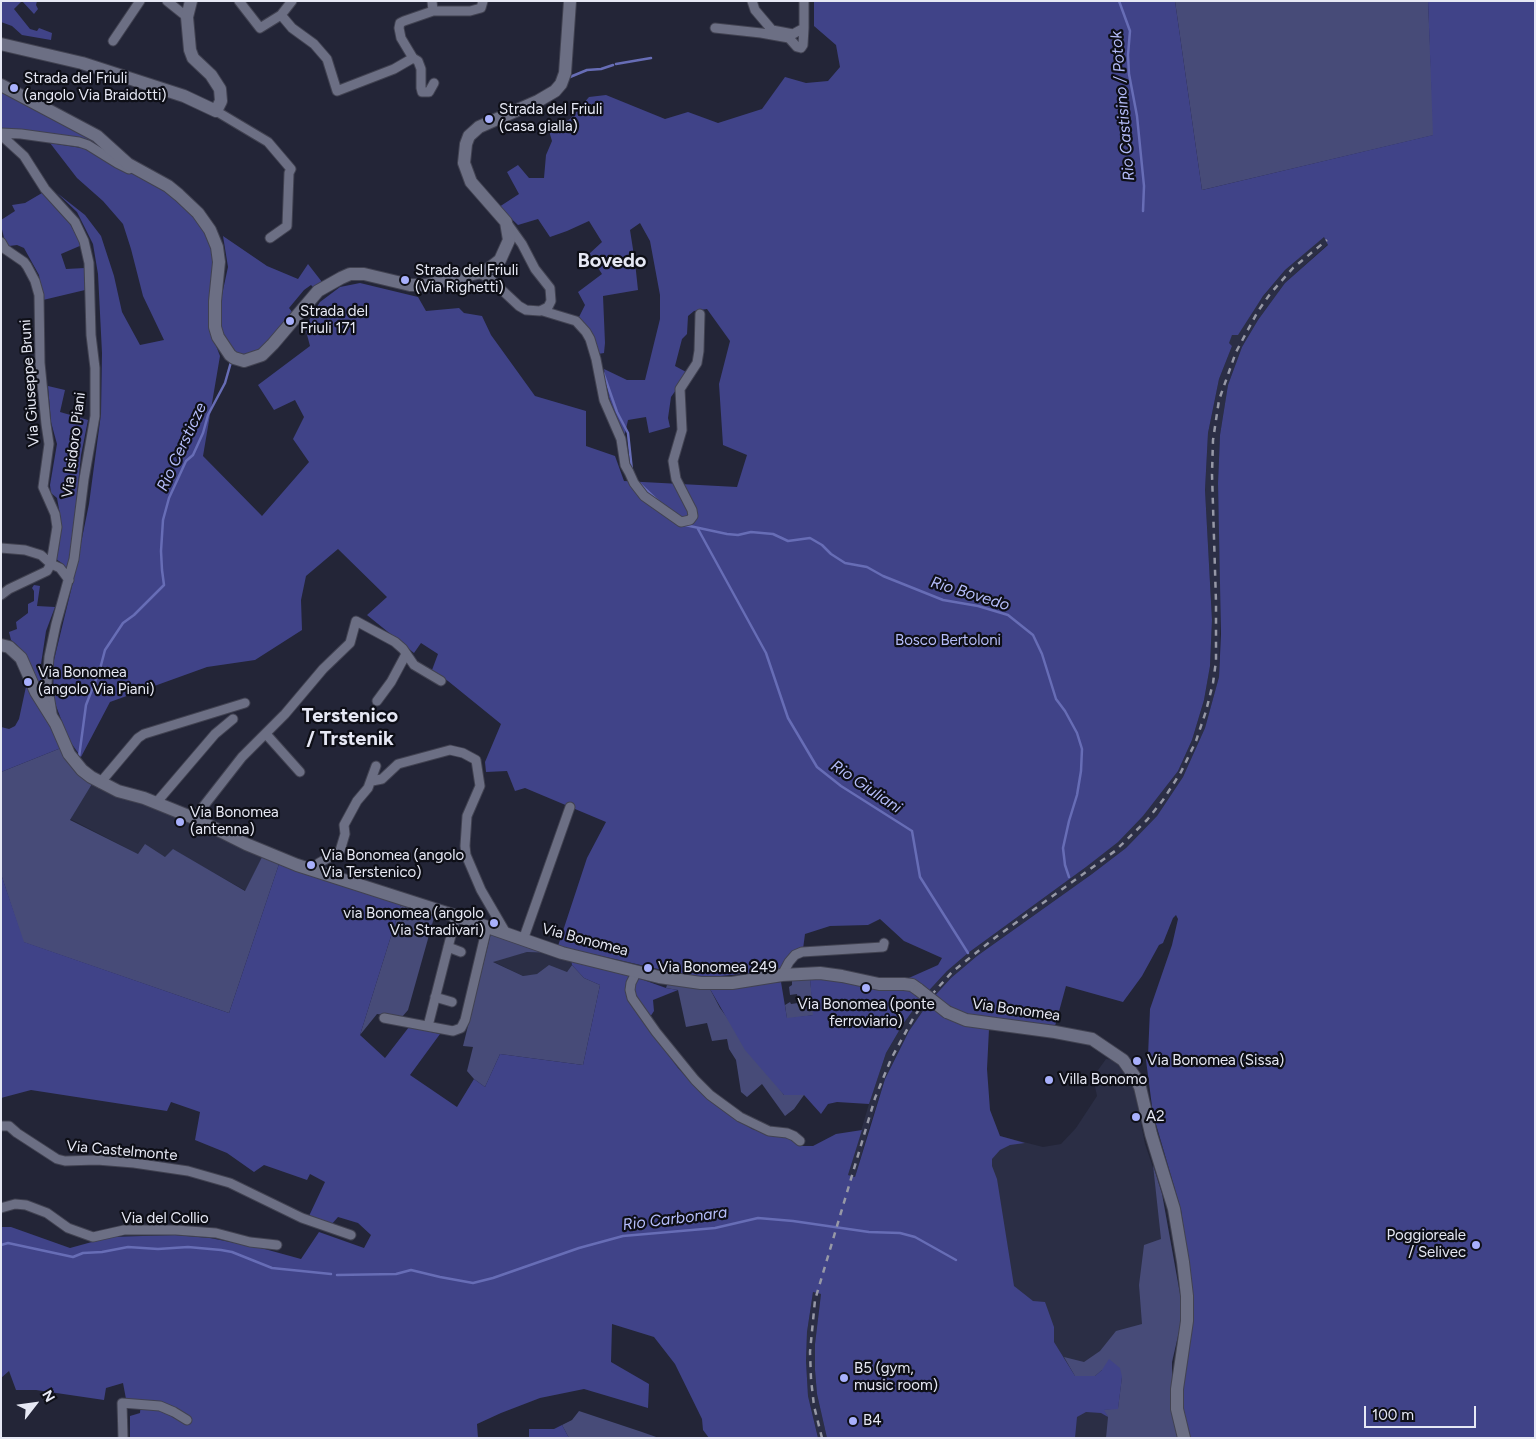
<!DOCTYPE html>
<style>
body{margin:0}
#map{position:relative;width:1536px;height:1439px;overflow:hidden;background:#232537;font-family:Figtree,sans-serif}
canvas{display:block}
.frame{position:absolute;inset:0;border:2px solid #e6e8f4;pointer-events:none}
.north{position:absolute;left:10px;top:1379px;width:50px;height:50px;-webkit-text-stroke:4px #0e0f17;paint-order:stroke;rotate:60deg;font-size:14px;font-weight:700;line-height:20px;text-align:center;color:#e6e8f4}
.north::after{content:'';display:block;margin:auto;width:18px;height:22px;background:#e6e8f4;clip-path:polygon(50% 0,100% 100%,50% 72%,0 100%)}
.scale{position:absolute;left:1364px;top:1406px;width:112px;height:22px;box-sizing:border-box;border:2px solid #e6e8f4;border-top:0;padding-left:6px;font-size:15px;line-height:18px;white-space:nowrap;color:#e6e8f4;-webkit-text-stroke:4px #0e0f17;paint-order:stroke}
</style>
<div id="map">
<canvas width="1536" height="1439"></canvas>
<div class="frame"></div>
<div class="north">N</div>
<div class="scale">100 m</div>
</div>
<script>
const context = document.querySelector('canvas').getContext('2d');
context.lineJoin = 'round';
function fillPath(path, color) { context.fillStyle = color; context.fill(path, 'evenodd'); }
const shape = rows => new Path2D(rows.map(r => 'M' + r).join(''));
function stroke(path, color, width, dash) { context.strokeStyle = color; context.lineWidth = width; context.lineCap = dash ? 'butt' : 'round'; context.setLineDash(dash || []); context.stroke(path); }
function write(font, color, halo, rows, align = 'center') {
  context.font = font + ' Figtree,sans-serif'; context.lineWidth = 4.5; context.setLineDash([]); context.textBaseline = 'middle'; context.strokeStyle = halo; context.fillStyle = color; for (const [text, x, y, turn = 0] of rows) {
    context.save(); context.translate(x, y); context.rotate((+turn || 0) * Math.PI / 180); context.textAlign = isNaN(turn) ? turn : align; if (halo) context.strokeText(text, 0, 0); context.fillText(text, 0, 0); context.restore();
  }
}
fillPath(shape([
 [1324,236,1328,244,1285,283,1258,320,1242,347,1228,385,1220,435,1218,483,1221,589,1219,677,1205,728,1183,777,1157,816,1126,848,1092,874,977,956,951,978,929,1002,909,1031,895,1058,885,1079,870,1125,855,1177,848,1175,871,1097,886,1053,903,1024,922,998,947,971,968,953,1086,867,1143,816,1178,771,1192,740,1204,700,1210,666,1212,620,1205,490,1208,433,1219,379,1232,346,1228,343,1232,334,1285,270],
 [92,784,111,795,148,803,263,855,246,891,173,850,166,857,138,854,70,819],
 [527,952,552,953,571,959,572,965,567,972,523,976,492,961],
 [1106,1059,1114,1060,1133,1084,1145,1144,1162,1194,1180,1294,1180,1327,1172,1362,1172,1392,1179,1438,837,1438,1000,1136,1043,1147,1061,1144,1076,1128,1097,1096,1093,1077],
 [813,1292,821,1294,815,1344,815,1370,817,1394,827,1438,818,1438,808,1396,806,1361,807,1332]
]), '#2b2e45');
fillPath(shape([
 [1175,1,1428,1,1434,135,1202,190],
 [61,748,92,784,70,820,138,854,145,844,165,857,173,849,245,891,263,855,280,861,229,1013,23,942,1,874,1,772],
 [402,901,435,914,408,1010,402,1017,377,1014,360,1035],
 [491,933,552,953,527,952,493,962,523,976,537,974,549,965,567,972,572,965,584,978,600,985,583,1065,500,1054,485,1087,474,1079,467,1071,473,1047,463,1046],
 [810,979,814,1015,787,1019,785,1005,790,1002,791,1004,798,1003,797,994,790,995,789,987,792,985,792,981],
 [668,982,710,989,720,1008,784,1095,804,1095,794,1109,785,1116,762,1084,747,1097,741,1092,736,1060,729,1049,727,1039,712,1041,707,1023,686,1027,678,990,666,988],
 [1153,1165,1162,1194,1180,1294,1180,1327,1172,1362,1172,1392,1179,1438,1106,1438,1108,1417,1103,1410,1118,1408,1122,1377,1102,1370,1095,1376,1075,1376,1064,1357,1084,1362,1100,1351,1116,1331,1142,1324,1139,1285,1144,1245,1161,1239],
 [579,1411,642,1432,659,1438,569,1438,562,1425,572,1420]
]), '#474b78');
fillPath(shape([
 [1,1,22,1,14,9,30,29,37,31,39,28,52,33,51,40,22,35,12,26,1,22],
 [22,1,37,1,36,5,38,9,34,14],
 [814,1,1175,1,1202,190,1433,135,1428,1,1535,1,1535,1438,1190,1438,1182,1405,1185,1363,1194,1315,1189,1265,1181,1210,1153,1114,1146,1060,1148,1056,1150,1009,1172,945,1178,919,1176,915,1173,918,1163,943,1159,945,1142,976,1123,1002,1066,986,1055,1026,989,1029,987,1069,990,1110,1000,1136,1025,1143,1010,1145,1000,1150,992,1159,992,1166,997,1179,1014,1286,1033,1301,1045,1302,1054,1327,1054,1342,1075,1376,1095,1376,1102,1370,1109,1359,1120,1368,1122,1377,1118,1409,1104,1410,1108,1417,1101,1413,1086,1412,1077,1417,1075,1438,827,1438,817,1394,815,1370,815,1344,821,1294,813,1292,807,1332,806,1361,808,1396,818,1438,709,1438,703,1430,702,1419,675,1364,654,1337,612,1324,611,1362,649,1384,648,1408,584,1389,540,1398,501,1413,477,1424,478,1438,130,1438,130,1416,140,1413,141,1401,126,1399,123,1383,106,1388,104,1400,36,1390,16,1390,9,1371,1,1378,1,1227,11,1227,70,1248,110,1237,175,1235,210,1238,261,1248,301,1259,319,1232,364,1248,371,1235,358,1223,338,1217,331,1225,309,1216,325,1182,310,1174,307,1180,264,1165,254,1172,227,1153,195,1140,200,1112,171,1102,167,1111,31,1090,1,1098,1,874,24,942,229,1013,280,861,402,901,360,1035,385,1058,409,1027,440,1034,410,1075,457,1107,474,1079,485,1087,500,1054,583,1065,600,985,584,978,572,965,571,959,631,973,626,992,632,1005,678,1068,707,1099,752,1129,790,1139,802,1146,813,1146,836,1134,862,1130,848,1175,855,1177,885,1079,909,1031,929,1002,951,978,977,956,1092,874,1126,848,1157,816,1183,777,1205,728,1219,677,1221,634,1218,483,1220,435,1228,385,1242,347,1258,320,1285,283,1328,245,1324,237,1285,270,1263,296,1238,335,1232,335,1229,343,1232,346,1219,379,1208,433,1205,490,1212,620,1210,666,1204,700,1192,740,1178,771,1143,816,1118,842,1086,867,968,953,947,971,922,998,903,1024,886,1053,869,1104,837,1102,828,1104,821,1114,804,1095,784,1095,745,1050,710,989,781,982,787,1018,813,1015,810,979,902,981,938,965,942,958,904,941,880,919,868,925,830,926,805,934,803,949,794,951,779,970,702,978,671,972,558,946,587,858,606,822,525,788,515,791,507,771,486,772,485,762,501,724,448,681,432,670,438,654,421,643,414,653,367,615,387,597,338,549,306,576,301,600,302,630,255,660,207,667,110,702,81,757,69,740,53,698,54,660,73,582,89,504,101,414,102,353,98,274,93,244,77,212,57,193,85,215,101,236,114,276,122,312,140,345,164,340,143,296,131,249,123,224,103,201,77,178,50,143,88,149,118,167,167,189,191,211,213,245,212,335,220,356,203,456,262,516,309,462,293,439,304,417,295,400,274,410,258,385,310,346,305,327,320,302,340,287,360,283,418,297,426,311,459,308,464,313,482,316,491,335,535,396,586,411,586,446,615,456,624,481,737,487,747,455,723,445,719,384,730,341,707,309,694,311,688,316,687,334,682,339,675,366,688,373,671,397,668,418,670,427,649,433,646,417,628,420,624,438,617,422,609,397,604,369,627,380,645,380,660,319,660,295,650,241,640,223,630,230,635,262,638,290,603,296,605,343,604,353,598,354,578,319,585,305,578,292,602,274,589,254,602,242,589,221,567,231,550,237,538,219,518,225,499,207,519,194,507,172,518,165,529,178,544,178,546,155,552,141,549,131,570,119,589,97,606,95,665,119,688,112,718,123,762,109,785,77,806,83,828,81,840,67,836,45,814,26],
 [1,90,96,140,105,152,1,130],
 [42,193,70,224,82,245,61,254,66,269,85,268,85,290,43,300,39,275,24,248,17,245,9,246,4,238,1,225,1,220,15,211,12,205,25,203],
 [223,236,267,266,298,279,308,264,322,282,314,288,311,285,304,290,289,308,293,313,264,348,249,354,242,355,231,350,221,330,220,304,228,267],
 [48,386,65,390,60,412,88,420,81,455,72,545,67,571,63,564,56,559,59,547,61,520,57,498,51,493,50,485,57,444,51,422],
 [34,585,40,586,37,606,55,607,46,631,41,664,44,695,29,663,17,645,11,640,9,632,17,629,16,622,28,613,28,604,34,601,34,591,32,588],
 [27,682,61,748,1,772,1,727,9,729,15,726,19,719],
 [638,978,666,988,678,990,653,1000,654,1011,650,1017,637,999,634,989],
 [562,1425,569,1438,529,1438,529,1429,554,1429]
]), '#404388');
stroke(shape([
 [1119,1,1130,31,1128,55,1129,74,1137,116,1144,186,1143,211],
 [616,64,651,58],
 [570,77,587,70,601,69,613,65],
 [603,372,617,412,628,433,632,471],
 [640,484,659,502],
 [685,525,727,534,738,535,751,532,773,534,788,541,810,538,822,545,831,554,845,563,867,567,883,576,943,600,978,606,1008,615,1033,635,1042,654,1056,699,1065,711,1077,733,1082,749,1081,771,1077,795,1069,821,1063,848,1065,865,1069,877],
 [698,529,766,653,788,718,817,767,841,786,912,831,920,877,968,953],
 [79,757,86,705,100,669,105,650,123,623,134,615,164,585,162,570,161,551,163,520,169,498,186,461,193,455,203,433,208,415,225,383,231,362],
 [1,1245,8,1243,73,1257,83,1253,102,1252,128,1247,158,1249,188,1247,221,1250,232,1252,272,1268,331,1274],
 [337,1275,396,1274,411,1270,440,1277,473,1283,493,1278,579,1248,623,1236,715,1228,758,1218,793,1221,869,1232,900,1233,915,1237,956,1260]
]), '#676db6', 2.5);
const street = shape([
 [167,1,187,17],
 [239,1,260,28,281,15,292,28,314,44,327,59,337,91,394,69,413,58,401,38,399,28,400,23,404,21,433,11,470,11,481,8,483,1],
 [432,1,433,11],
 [752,1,755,10,772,30,793,34,804,28,804,1],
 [281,15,292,1],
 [715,28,761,33,789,38,797,47,801,48,803,45,804,28],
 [113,41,140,1],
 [413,58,418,61,421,69,421,88,422,92,429,92,434,83],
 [216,111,268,142,291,169,289,173,287,226,270,238],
 [1,133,21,134,79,142,88,145,117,163,129,169],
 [1,135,24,156,45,189,75,222,84,241,89,263,91,335,95,368,95,416,84,479,74,559,56,624,49,657,47,683,52,713],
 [1,242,5,249,24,262,27,266,35,281,39,295,40,363,46,424,49,444,43,487,55,514,57,527,51,564,47,571,9,589,1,595],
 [479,273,489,278,519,306,526,310,540,311,548,307,551,301,550,288,535,269,522,244,507,223],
 [543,311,576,321,586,332,590,339,596,359,604,400,621,439,625,465,629,472,634,483,644,496,681,522,690,520,693,516,692,510,676,479,673,461,682,430,680,389,697,363,699,351,700,314],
 [1,548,25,550,41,555,51,564,60,568,69,580],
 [377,701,391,682,406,654],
 [266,734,300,772],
 [372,781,382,779,398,764,450,750,463,753,476,760,480,786,467,816,465,846,466,855,481,890,506,933],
 [100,783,138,738,144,734,245,703],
 [156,803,215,734,233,719],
 [196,819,199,812,242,757,285,714,323,669,350,643,356,621,395,642,403,649,414,665,441,681],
 [314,869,319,863,340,851,345,834,344,825,357,801,368,788,376,766],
 [523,940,570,807],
 [448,947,461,952],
 [637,971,631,983,630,990,632,998,656,1032,695,1080,710,1095,740,1117,769,1131,787,1133,794,1136,800,1141],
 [782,975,789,962,795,955,802,952,883,947,884,943],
 [435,997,452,1002],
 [384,1018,453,1031,461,1028,465,1020,487,927],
 [428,1026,456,916],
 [1,1126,9,1126,17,1133,57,1159,65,1161,97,1160,134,1163,188,1171,230,1183,302,1218,351,1235],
 [1,1208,15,1204,26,1205,47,1213,68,1228,93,1237,124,1230,176,1230,216,1233,250,1242,277,1245],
 [123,1438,122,1403,160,1406,174,1412,187,1420]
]);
const secondary = shape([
 [1,44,82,63,184,96,216,111,221,101,220,89,211,75,193,58,190,50,187,17,191,1],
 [1,85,97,136,128,164,168,186,179,195,198,213,210,230,217,247,219,262,215,301,215,327,218,337,230,355,234,358,244,361,262,355,273,344,318,291,341,278,350,274,364,274,410,285,426,285,486,271,500,260,509,240,506,222,471,182,464,163,466,144,469,136,479,127,538,101,555,91,561,84,565,73,570,1],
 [1,645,9,647,21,658,36,692,56,724,69,754,82,770,91,777,118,791,144,798,196,819,246,844,297,865,456,916,562,953,659,977,701,983,732,983,782,975,820,973,842,976,879,984,904,984,912,985,919,990],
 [947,1012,966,1020,1055,1032,1092,1039,1123,1060,1135,1077,1140,1087,1151,1134,1174,1209,1183,1262,1187,1296,1187,1321,1177,1389,1177,1409,1184,1438]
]);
stroke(street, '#414251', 11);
stroke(secondary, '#414251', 14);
stroke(street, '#6c6f84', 9);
stroke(secondary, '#6c6f84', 12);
stroke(shape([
 [822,1438,814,1406,811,1379,810,1352,815,1300,875,1098,891,1059,915,1015,927,1000,952,972,996,937,1115,851,1147,820,1163,800,1181,772,1196,741,1206,711,1213,683,1216,661,1216,602,1212,474,1213,440,1219,400,1236,352,1258,311,1270,294,1293,268,1327,240]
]), '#9698a6', 2.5, [6, 6]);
const secondaryBridge = shape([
 [919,990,947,1012]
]);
stroke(secondaryBridge, '#414251', 14, []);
stroke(secondaryBridge, '#6c6f84', 12);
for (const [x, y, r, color] of [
 [14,88,5,"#a8b0fc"],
 [489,119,5,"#a8b0fc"],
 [405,280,5,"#a8b0fc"],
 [290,321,5,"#a8b0fc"],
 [28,682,5,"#a8b0fc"],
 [180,822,5,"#a8b0fc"],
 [311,865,5,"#a8b0fc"],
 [494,923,5,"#a8b0fc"],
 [648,968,5,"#a8b0fc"],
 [866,988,5,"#a8b0fc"],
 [1137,1061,5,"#a8b0fc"],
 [1049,1080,5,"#a8b0fc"],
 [1136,1117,5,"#a8b0fc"],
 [1476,1245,5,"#a8b0fc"],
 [844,1378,5,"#a8b0fc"],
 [853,1421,5,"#a8b0fc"]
]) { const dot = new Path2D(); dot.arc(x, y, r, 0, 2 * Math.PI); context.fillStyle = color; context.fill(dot); stroke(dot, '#0e0f17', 2); }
write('15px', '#e6e8f4', '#0e0f17', [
 ["Strada del Friuli",24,79],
 ["(angolo Via Braidotti)",24,96],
 ["Strada del Friuli",499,110],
 ["(casa gialla)",499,127],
 ["Strada del Friuli",415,271],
 ["(Via Righetti)",415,288],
 ["Strada del",300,312],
 ["Friuli 171",300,329],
 ["Via Bonomea",38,673],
 ["(angolo Via Piani)",38,690],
 ["Via Bonomea",190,813],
 ["(antenna)",190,830],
 ["Via Bonomea (angolo",321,856],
 ["Via Terstenico)",321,873],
 ["via Bonomea (angolo",484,914,"right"],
 ["Via Stradivari)",484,931,"right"],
 ["Via Bonomea 249",658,968],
 ["Via Bonomea (ponte",866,1005,"center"],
 ["ferroviario)",866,1022,"center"],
 ["Via Bonomea (Sissa)",1147,1061],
 ["Villa Bonomo",1059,1080],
 ["A2",1146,1117],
 ["Poggioreale",1466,1236,"right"],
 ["/ Selivec",1466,1253,"right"],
 ["B5 (gym,",854,1369],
 ["music room)",854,1386],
 ["B4",863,1421]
], 'left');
write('15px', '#e6e8f4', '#0e0f17', [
 ["Via Giuseppe Bruni",30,383,-94],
 ["Via Isidoro Piani",74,445,-83],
 ["Via Bonomea",585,940,15],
 ["Via Bonomea",1016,1010,8],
 ["Via Castelmonte",122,1151,5],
 ["Via del Collio",165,1219]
]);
write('15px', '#b6bdfa', '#0e0f17', [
 ["Bosco Bertoloni",948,641]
]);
write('italic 16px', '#b5bdfa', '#0e0f17', [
 ["Rio Castisino / Potok",1123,106,-95],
 ["Rio Cersticze",182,447,-65],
 ["Rio Bovedo",970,594,17],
 ["Rio Giuliani",866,787,34],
 ["Rio Carbonara",675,1219,-7]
]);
write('bold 20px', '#e6e8f4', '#0e0f17', [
 ["Bovedo",612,261],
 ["Terstenico",350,716],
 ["/ Trstenik",350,739]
]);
</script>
